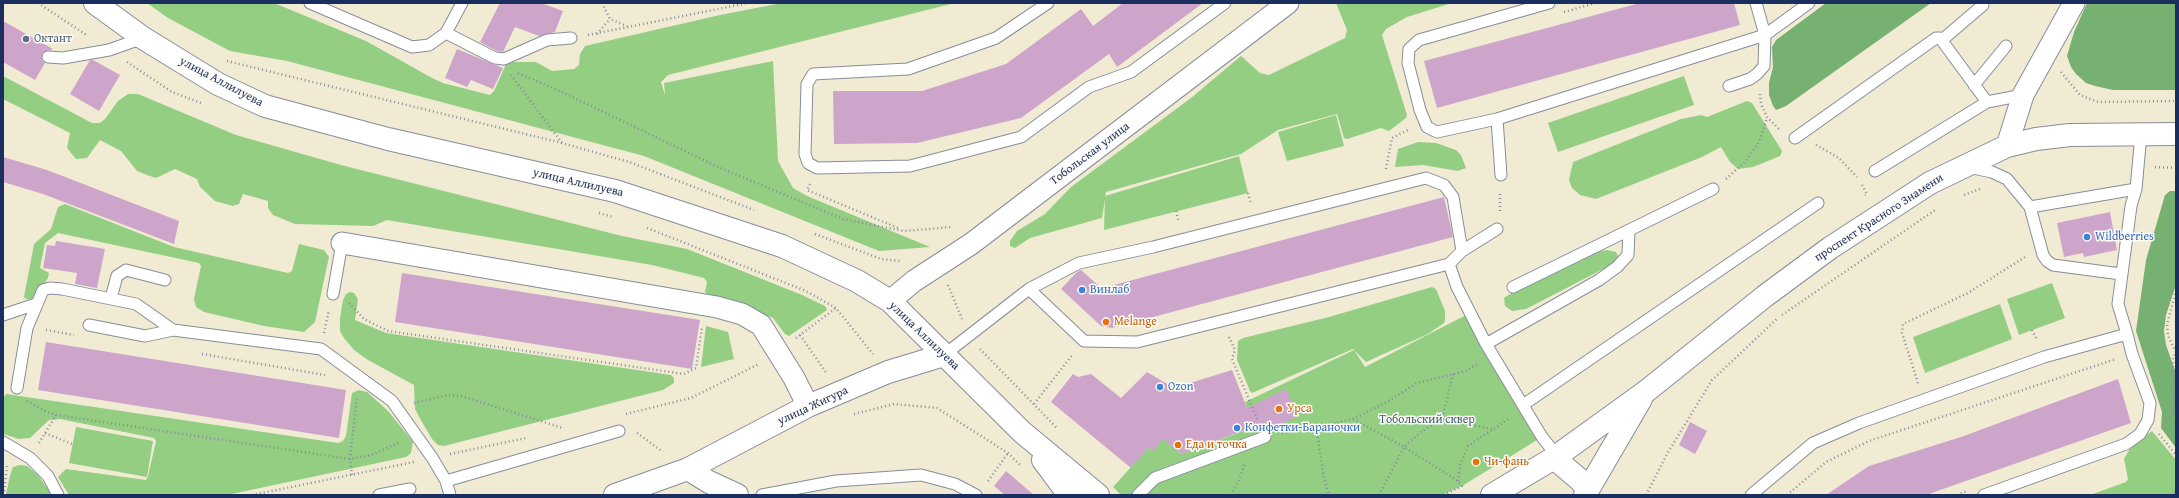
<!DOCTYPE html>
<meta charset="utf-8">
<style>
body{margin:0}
#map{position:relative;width:2179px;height:498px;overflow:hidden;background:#f2ebd4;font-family:"Gentium Book Plus",serif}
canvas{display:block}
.frame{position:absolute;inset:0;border:4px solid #1b2f5e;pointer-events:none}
</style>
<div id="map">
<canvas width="2179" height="498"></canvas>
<div class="frame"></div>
</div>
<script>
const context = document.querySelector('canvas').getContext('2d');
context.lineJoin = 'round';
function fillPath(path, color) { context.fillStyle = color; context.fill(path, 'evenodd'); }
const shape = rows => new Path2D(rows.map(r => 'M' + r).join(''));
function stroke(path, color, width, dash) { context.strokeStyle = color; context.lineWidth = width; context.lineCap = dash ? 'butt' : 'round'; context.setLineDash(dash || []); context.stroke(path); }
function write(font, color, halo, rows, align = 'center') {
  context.font = font + ' "Gentium Book Plus",serif'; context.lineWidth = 3; context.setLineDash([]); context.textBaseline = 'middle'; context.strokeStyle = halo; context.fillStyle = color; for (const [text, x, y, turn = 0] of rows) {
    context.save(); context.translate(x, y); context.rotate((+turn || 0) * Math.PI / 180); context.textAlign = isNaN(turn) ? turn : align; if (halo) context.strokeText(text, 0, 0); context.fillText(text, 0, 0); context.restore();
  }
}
fillPath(shape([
 [147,3,274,3,366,41,432,78,443,83,490,95,494,91,506,64,510,62,536,62,552,71,574,69,579,65,580,54,585,46,720,15,782,3,955,3,668,75,661,82,665,95,664,83,773,61,778,161,793,188,807,196,930,247,879,251,644,156,287,61,230,51,168,18],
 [1336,3,1452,3,1407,17,1386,29,1382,35,1407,115,1406,118,1389,131,1381,128,1347,139,1344,138,1337,114,1278,130,1241,154,1106,192,1102,218,1030,238,1015,248,1010,246,1010,241,1017,231,1045,214,1071,187,1191,98,1241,56,1260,73,1269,75,1345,38,1347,30],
 [3,76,92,123,100,123,105,119,118,101,128,94,138,94,236,135,341,165,622,236,687,249,802,295,825,306,827,310,789,336,785,334,773,318,707,294,705,292,707,282,704,278,652,265,387,220,373,226,295,224,273,215,268,208,268,201,243,194,239,204,233,206,215,201,200,187,197,179,175,169,156,178,147,175,137,171,121,151,100,140,87,158,76,159,67,148,70,133,3,99],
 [1684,76,1694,105,1558,152,1548,123],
 [1747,101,1752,103,1782,151,1780,156,1753,167,1738,169,1730,162,1721,147,1702,157,1596,199,1580,195,1572,188,1569,180,1573,162,1681,119,1701,115,1707,117],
 [1336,115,1344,146,1287,161,1278,132],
 [1418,142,1436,143,1456,150,1461,155,1466,168,1458,171,1423,165,1395,167,1398,149],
 [1239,156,1248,193,1104,230,1105,196],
 [65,204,174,247,288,273,292,271,299,244,324,250,329,257,315,322,304,332,264,326,204,312,196,307,194,299,201,266,199,263,58,233,45,243,40,268,49,273,48,278,35,296,31,299,26,299,24,297,34,244,51,229,58,207],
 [1607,250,1616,252,1618,256,1611,265,1526,309,1512,311,1505,306,1504,298,1513,292,1597,252],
 [2052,283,2065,318,2019,335,2007,299],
 [1432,287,1436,289,1445,311,1445,320,1444,323,1428,334,1366,362,1353,349,1252,393,1250,391,1237,360,1238,341,1243,338,1329,317],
 [350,292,354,293,358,299,355,320,386,333,671,375,674,378,674,383,663,390,444,446,438,445,432,439,422,422,415,409,414,385,368,360,354,350,344,338,340,331,340,318,343,300,346,294],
 [2000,304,2012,339,1925,373,1913,337],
 [1470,313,1542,437,1462,486,1442,495,1121,495,1113,487,1149,447,1153,450,1163,438,1181,454,1254,427,1245,402,1354,350,1365,367],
 [706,326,728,332,734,359,701,367],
 [359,390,367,392,388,411,413,442,411,453,406,457,227,495,69,495,58,477,66,469,146,480,148,476,156,441,154,438,60,419,49,420,30,438,19,439,3,434,3,398,6,394,338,443,343,441,346,436,352,393],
 [76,427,153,441,147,477,69,463],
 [2152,431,2176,460,2176,495,2090,495,2126,482,2128,479,2124,459,2131,447],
 [20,465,27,466,38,475,52,495,6,495,10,475,13,467]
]), '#93ce83');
fillPath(shape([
 [1826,3,1931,3,1786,106,1776,110,1773,106,1769,95,1769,83,1773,67,1772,47,1776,40],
 [2087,3,2176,3,2176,90,2113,90,2095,86,2086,83,2076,74,2071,67,2067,56,2074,32],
 [2170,191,2176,191,2176,285,2166,315,2164,331,2166,345,2176,373,2176,448,2161,428,2162,412,2136,331,2146,260,2165,195]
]), '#76b171');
fillPath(shape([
 [500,3,541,3,563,11,555,32,539,36,515,27,503,52,497,51,480,42],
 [1123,3,1203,3,1117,67,1109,54,1021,118,917,143,834,144,833,91,922,91,1006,64,1081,9,1093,26],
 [1640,3,1734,3,1740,25,1437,108,1424,61],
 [3,21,53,49,42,53,42,60,45,63,35,80,3,62],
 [457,49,503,68,493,89,471,80,467,87,445,78],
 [90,60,93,60,120,75,99,111,70,94],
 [3,157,47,170,179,221,174,244,43,194,3,182],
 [1444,197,1453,237,1112,328,1101,326,1061,289,1076,273,1081,270,1100,287,1110,286],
 [2110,212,2117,250,2084,257,2083,253,2064,257,2057,223],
 [56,241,105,249,97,288,75,284,77,273,43,268,47,245,55,246],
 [402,273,700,320,692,369,395,322],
 [46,342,346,390,339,438,38,390],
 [1232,370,1247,408,1286,389,1298,416,1273,428,1269,421,1181,454,1163,439,1153,451,1149,447,1131,468,1051,402,1073,374,1078,377,1091,374,1121,398,1147,372,1174,388],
 [2118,379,2131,423,1926,495,1826,495,1869,466,1961,437],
 [1690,422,1707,431,1695,454,1679,445],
 [1006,471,1034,495,1005,495,994,486]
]), '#cea5ca');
const service = shape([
 [310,3,412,47,429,45,446,33,462,3],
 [1048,3,996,38,908,69,813,74,807,84,805,154,808,163,817,168,910,166,1021,137,1089,87,1131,72,1225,3],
 [1549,3,1419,40,1409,49,1408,63,1420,110,1427,127,1437,132,1497,119,1765,35,1756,3],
 [446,33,495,58,504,59,547,40,571,38],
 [1942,40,1983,5],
 [48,57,63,58,109,50,143,38],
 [1974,85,2006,46],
 [1729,86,1750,79,1757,74,1764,66,1765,35,1809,3],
 [1497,119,1501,175],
 [1795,138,1936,38,1940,38,1987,102,2023,95],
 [1968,167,1992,172,2007,179,2030,207],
 [1875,171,1987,102],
 [1449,264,1457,287,1486,344,1542,437,1557,456],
 [2121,274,2053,265,2047,261,2043,255,2030,207,2136,189],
 [1513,287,1713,189],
 [1029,289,1079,263,1153,247,1426,178,1444,185,1453,197,1462,251],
 [333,294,342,243],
 [111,298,117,276,126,270,165,280],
 [3,315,36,304],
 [89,325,145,336,173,330,321,349,392,401,433,459,446,481,450,495],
 [1486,344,1599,280,1617,267,1628,255,1629,230],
 [944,355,1029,289,1084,341,1137,342,1449,264,1462,251,1497,229],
 [17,388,27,328,43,290,50,288,62,289,136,304,173,330],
 [1523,405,1818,203],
 [3,442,30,458,48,476,58,495],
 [446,481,619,431],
 [379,495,410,489],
 [762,495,836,481,921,475,955,484,976,495],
 [1138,495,1155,478,1265,437],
 [1751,495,1813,443,1859,423,2044,357,2127,334,2118,304,2131,206,2136,189,2141,134],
 [1984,495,2126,444,2140,434,2148,420,2150,403,2132,354,2127,334]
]);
const minor = shape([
 [2007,146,2023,95,2074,3],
 [342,243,717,307,742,314,761,325,794,378,808,406],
 [890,301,914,281,971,244,1288,3]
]);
const secondary = shape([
 [688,469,709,482,737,495],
 [615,495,688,469,808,406,888,372,944,355]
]);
const primary = shape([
 [95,3,143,38,218,84,265,106,388,139,615,191,782,246,857,281,890,301,1022,432,1098,495],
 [1554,458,1580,480,1588,490],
 [1043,460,1069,495],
 [1492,495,1554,458,1644,393,1765,296,1830,248,1930,183,2007,146,2036,139,2070,135,2176,134],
 [1585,495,1641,399]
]);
stroke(service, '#868d99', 13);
stroke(minor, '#868d99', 23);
stroke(secondary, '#868d99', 24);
stroke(primary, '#868d99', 24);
stroke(shape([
 [38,3,88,36],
 [602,3,610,19,627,26],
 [1564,12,1596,3],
 [597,34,610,19],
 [588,35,748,3],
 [227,61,562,143,629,162,754,210],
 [127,62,172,92,201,103],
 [2061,72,2080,95,2098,102,2176,101],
 [518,73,560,91,718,167,843,219,904,231,952,227],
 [511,75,562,143],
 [1760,94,1761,104,1767,117,1780,130],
 [1816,145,1839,158,1857,177],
 [2155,167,2176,168],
 [1386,169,1392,138,1410,129],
 [1726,179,1746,161,1759,142,1767,118],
 [810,184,807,190,898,228],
 [1862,185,1867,194,1865,195],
 [1248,193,1251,204],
 [1964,195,1980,189],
 [1176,211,1179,222],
 [1500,211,1500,192],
 [599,213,613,217],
 [647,228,806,291,836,308,873,354],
 [815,234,881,259,901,261],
 [948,285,962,319],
 [349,303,364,319,388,331,684,374,696,368,702,327],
 [1782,315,1935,210],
 [46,330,74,335],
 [2032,330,2037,340],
 [324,333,329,310],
 [800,335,827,374],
 [1229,337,1235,350,1232,359,1258,421],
 [796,338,836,308],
 [980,349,1057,428],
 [202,354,325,375],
 [1453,374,1442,419,1492,429],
 [1918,383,1902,333,1903,324,1968,293,2025,257],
 [27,401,47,412,56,415,350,459,371,455,400,442],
 [414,403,447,395,461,396,563,428],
 [1034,404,1073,354],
 [626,414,691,398,759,364],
 [854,414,894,404,937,408,1008,453,1020,465],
 [1353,419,1404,447,1458,481,1462,486,1444,495],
 [2166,420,2174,412,2173,358,2176,352,2168,336,2167,324,2176,292],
 [1316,425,1324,479,1329,495],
 [45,433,72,444],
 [637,433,663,452],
 [1282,433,1353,419,1387,402,1417,383,1466,371,1477,364],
 [2159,434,2176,455],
 [39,443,56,415],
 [450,454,526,438],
 [352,475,350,459,357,398],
 [988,481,1008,453],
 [1458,481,1460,465,1468,446,1510,418],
 [4,495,7,466],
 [252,495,414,462],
 [1231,495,1239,480,1245,463],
 [1379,495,1404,447,1421,432,1442,419],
 [1646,495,1667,454,1712,380,1778,318],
 [1787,495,1826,462,1869,441,2116,359],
 [1957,495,1967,491],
 [2171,495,2176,491]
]), '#868d99', 2.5, [1, 3]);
stroke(service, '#fff', 11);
stroke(minor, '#fff', 21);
stroke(secondary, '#fff', 22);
stroke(primary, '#fff', 22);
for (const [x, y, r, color] of [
 [26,39,4,"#5c6f8a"],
 [2087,237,4,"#3f7fe0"],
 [1082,290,4,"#3f7fe0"],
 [1106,322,4,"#e8710a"],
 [1160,387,4,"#3f7fe0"],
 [1279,409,4,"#e8710a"],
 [1237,428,4,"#3f7fe0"],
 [1178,445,4,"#e8710a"],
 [1476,462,4,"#e8710a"]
]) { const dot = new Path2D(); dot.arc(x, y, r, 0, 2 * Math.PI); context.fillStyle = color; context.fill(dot); stroke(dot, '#fdfcf7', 1.5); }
write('12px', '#4e5e75', '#fdfcf7', [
 ["Октант",34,39]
], 'left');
write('12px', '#1b2f5e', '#fdfcf7', [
 ["улица Аллилуева",221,82,28],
 ["Тобольская улица",1090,154,-37],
 ["улица Аллилуева",578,183,13],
 ["проспект Красного Знамени",1879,218,-33],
 ["улица Аллилуева",924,336,44],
 ["улица Жигура",813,406,-25]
]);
write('12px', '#366cbe', '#fdfcf7', [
 ["Wildberries",2095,237],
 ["Винлаб",1090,290],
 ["Ozon",1168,387],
 ["Конфетки-Бараночки",1245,428]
], 'left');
write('12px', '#c56008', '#fdfcf7', [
 ["Melange",1114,322],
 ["Урса",1287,409],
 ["Еда и точка",1186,445],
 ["Чи-фань",1484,462]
], 'left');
write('12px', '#3f5f69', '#fdfcf7', [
 ["Тобольский сквер",1427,420]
]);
</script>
